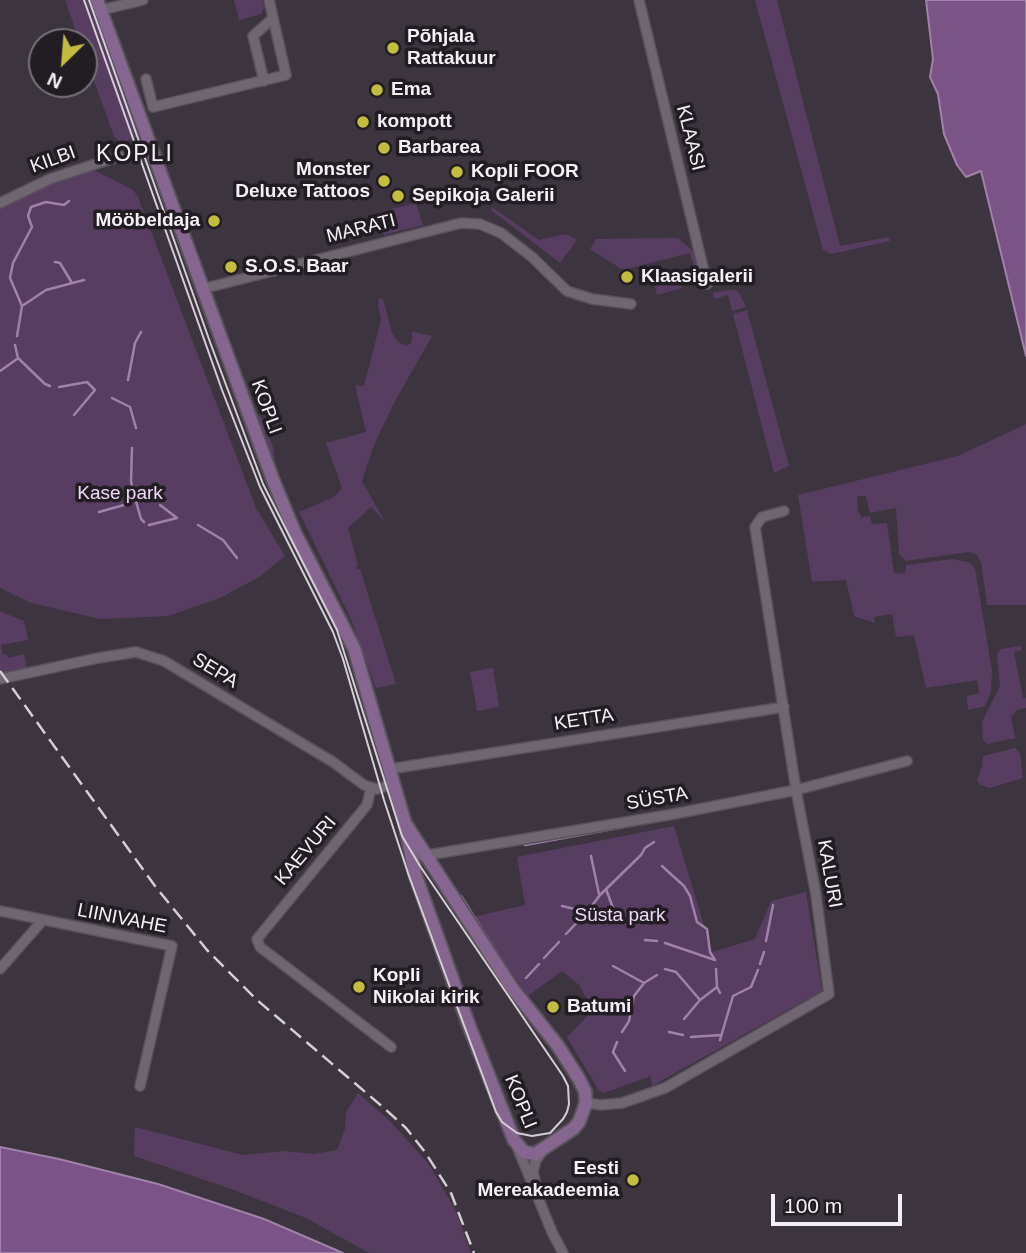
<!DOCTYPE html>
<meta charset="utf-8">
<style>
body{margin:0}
#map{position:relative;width:1026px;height:1253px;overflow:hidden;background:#3c343e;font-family:Arial,sans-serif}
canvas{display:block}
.north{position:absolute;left:28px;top:28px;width:70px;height:70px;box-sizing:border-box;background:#211d22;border:2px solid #767177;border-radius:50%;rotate:205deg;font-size:19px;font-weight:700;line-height:28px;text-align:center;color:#f5eff6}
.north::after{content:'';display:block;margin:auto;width:24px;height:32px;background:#c2bd3f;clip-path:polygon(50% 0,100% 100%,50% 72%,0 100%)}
.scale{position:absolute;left:771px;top:1194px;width:131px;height:32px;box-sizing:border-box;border:4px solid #f5eff6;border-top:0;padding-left:9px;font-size:21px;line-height:24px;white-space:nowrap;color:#f5eff6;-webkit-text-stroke:5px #211d22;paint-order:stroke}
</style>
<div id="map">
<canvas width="1026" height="1253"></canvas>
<div class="north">N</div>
<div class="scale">100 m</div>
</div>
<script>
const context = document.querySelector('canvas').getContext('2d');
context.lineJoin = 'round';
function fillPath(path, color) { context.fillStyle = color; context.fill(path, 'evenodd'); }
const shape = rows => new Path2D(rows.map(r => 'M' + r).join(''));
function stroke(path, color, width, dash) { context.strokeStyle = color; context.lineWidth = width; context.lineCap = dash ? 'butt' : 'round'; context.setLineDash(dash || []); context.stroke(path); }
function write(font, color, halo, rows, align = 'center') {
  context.font = font + ' Arial,sans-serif'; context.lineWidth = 7; context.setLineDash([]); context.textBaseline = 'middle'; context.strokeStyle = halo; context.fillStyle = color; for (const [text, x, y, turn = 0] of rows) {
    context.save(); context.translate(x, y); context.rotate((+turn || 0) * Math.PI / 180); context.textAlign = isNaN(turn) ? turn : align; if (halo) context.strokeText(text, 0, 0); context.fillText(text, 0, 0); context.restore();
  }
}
fillPath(shape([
 [65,0,90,0,142,135,121,143,114,136,84,54,84,42,80,42],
 [234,0,262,0,264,8,261,14,239,20],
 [755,0,777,0,840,246,889,237,890,241,831,254,823,250],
 [92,169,133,190,138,197,256,508,285,556,259,577,220,598,168,616,100,619,31,603,0,588,0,207,33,189],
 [416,203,423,225,384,235,377,213],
 [492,207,539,240,566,234,577,240,560,263,491,210],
 [678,238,695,253,699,271,695,271,690,253,623,270,590,249,596,239],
 [680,275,682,288,657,295,654,282],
 [728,290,735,290,739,293,746,307,732,311,728,295,714,299,713,293],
 [379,298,383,299,392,333,398,342,407,346,412,342,412,332,432,336,394,403,374,445,362,481,385,522,371,507,348,528,358,565,356,566,357,570,360,569,396,684,376,688,351,619,299,512,334,497,342,488,326,443,366,432,355,385,364,386,381,320,378,306],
 [747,310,789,466,774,473,733,314],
 [255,412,263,419,274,450,275,463,264,432,259,430],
 [1026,424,1026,605,987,605,981,562,976,554,969,552,906,561,899,554,896,508,870,513,866,496,857,496,858,510,861,517,870,516,872,524,887,523,894,573,905,574,906,565,952,559,968,562,975,568,992,670,991,692,985,706,968,710,967,696,979,693,977,680,926,688,914,635,896,637,892,614,874,617,875,623,854,616,846,580,812,582,798,495,958,456],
 [0,611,24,621,28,640,1,645,3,655,7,654,8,658,24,654,26,664,26,668,0,675],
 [1021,646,1022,650,1014,652,1023,698,1026,698,1026,708,1017,710,1011,717,1015,738,987,744,983,740,982,722,1000,686,997,654,1001,649],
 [493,668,499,707,477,711,470,672],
 [1015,748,1020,753,1023,778,989,788,979,784,977,779,982,767,983,756],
 [674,826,712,952,755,939,771,901,806,892,822,991,652,1086,651,1076,604,1093,599,1091,567,1037,593,1010,579,985,562,971,528,996,473,917,525,905,517,857],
 [358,1093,388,1119,428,1163,455,1209,471,1253,369,1253,306,1218,234,1190,134,1156,135,1127,243,1155,284,1151,314,1154,337,1150,345,1129,346,1112]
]), '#573e60');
const water = shape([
 [926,0,1026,0,1026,356,981,171,966,177,957,165,944,134,938,94,930,77,933,59,926,0],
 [0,1147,59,1159,158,1184,264,1219,343,1253,0,1253,0,1147]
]);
fillPath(water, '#7a5387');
stroke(water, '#9f82a8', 2);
stroke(shape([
 [55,262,60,263,72,283],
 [22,306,46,290,84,280],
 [17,336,22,306,10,278,13,263,32,227,28,216,31,207,46,202,64,205,69,201],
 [15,345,18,358,45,384,50,386],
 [0,371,17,359],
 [128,380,135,343,141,332],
 [59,387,87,382,95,390,74,415],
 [112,398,130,407,136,428],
 [132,448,131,481,134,496,151,501],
 [135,498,141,519,144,522],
 [99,512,124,505,134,496],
 [149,525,177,518,160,505],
 [198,525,223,540,237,558],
 [525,845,646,823],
 [591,856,599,894],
 [662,866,684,886,690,896,697,922,707,929,710,952,715,960],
 [606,889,613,908,620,916],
 [461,896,521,991],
 [562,906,587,912,566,934],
 [591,907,600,895,641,855,645,848,654,842],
 [645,940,657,941],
 [766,941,773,905],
 [665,943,715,960],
 [544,958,559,942],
 [760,964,764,952],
 [613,966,644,983],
 [665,969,676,972,700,1000],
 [716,969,717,987,720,993],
 [526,978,539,964],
 [684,1019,700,1000,717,987],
 [622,1032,629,1021,634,996,644,983,657,975],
 [669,1032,683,1035],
 [691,1037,721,1035],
 [720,1040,733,996,751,987,758,970],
 [617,1042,613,1052,625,1071]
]), '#9f82a8', 2.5);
const street = shape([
 [639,0,707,284],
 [101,10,143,0],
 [146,79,153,107,286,75,269,0],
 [264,81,253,36,273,18],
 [0,203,50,179,120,156],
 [202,289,461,223,480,224,501,233,532,257,567,291,592,299,631,304],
 [0,679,98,658,136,652,164,661,333,762,364,785,377,789,394,784],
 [390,769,784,707],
 [371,788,367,805,257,939,260,947,391,1047],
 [422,856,674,814,796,790,907,761],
 [0,911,172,946,140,1086],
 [0,969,42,921],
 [586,1103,601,1105,622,1103,665,1088,829,994,816,895,796,790,755,527,762,517,784,511],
 [518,1149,552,1232,563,1253],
 [535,1181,533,1171,536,1160,542,1152]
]);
const secondary = shape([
 [97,0,273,480,295,533,354,648,405,823,415,874,468,1023,514,1140,524,1152,535,1154,573,1129,579,1122,586,1103,585,1091,579,1079,558,1046,512,988,405,823]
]);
stroke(street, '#5a525b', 12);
stroke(secondary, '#5a525b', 16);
stroke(street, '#6f6672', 9);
stroke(secondary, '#85668f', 12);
stroke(shape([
 [84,0,222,390,260,487,333,632,343,659,384,800,409,876,496,1112,502,1122,517,1133,532,1136,550,1133,563,1119,567,1112,569,1104,568,1086,563,1076,420,866,402,836,337,630,263,484,210,342,89,0]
]), '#d4ced5', 2);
stroke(shape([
 [0,671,155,886,207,950,257,1000,384,1108,406,1128,425,1152,451,1193,474,1253]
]), '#d4ced5', 2.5, [14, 7]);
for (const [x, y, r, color] of [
 [393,48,7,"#c2bd3f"],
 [377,90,7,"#c2bd3f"],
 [363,122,7,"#c2bd3f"],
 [384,148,7,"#c2bd3f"],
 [457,172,7,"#c2bd3f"],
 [384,181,7,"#c2bd3f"],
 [398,196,7,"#c2bd3f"],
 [214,221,7,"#c2bd3f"],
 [231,267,7,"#c2bd3f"],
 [627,277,7,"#c2bd3f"],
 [359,987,7,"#c2bd3f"],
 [553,1007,7,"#c2bd3f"],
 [633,1180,7,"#c2bd3f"]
]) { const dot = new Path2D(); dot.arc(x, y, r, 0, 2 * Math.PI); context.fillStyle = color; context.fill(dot); stroke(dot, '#211d22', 2.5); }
write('bold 19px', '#f5eff6', '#211d22', [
 ["Põhjala",407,37],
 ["Rattakuur",407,59],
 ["Ema",391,90],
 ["kompott",377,122],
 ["Barbarea",398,148],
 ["Monster",370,170,"right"],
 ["Deluxe Tattoos",370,192,"right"],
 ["Kopli FOOR",471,172],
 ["Sepikoja Galerii",412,196],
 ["Mööbeldaja",200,221,"right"],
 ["S.O.S. Baar",245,267],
 ["Klaasigalerii",641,277],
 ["Kopli",373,976],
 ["Nikolai kirik",373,998],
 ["Batumi",567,1007],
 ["Eesti",619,1169,"right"],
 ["Mereakadeemia",619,1191,"right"]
], 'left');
write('19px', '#f5eff6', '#211d22', [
 ["KLAASI",690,138,76],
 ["KILBI",53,160,-20],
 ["MARATI",361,229,-14],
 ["KOPLI",266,407,70],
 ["SEPA",215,671,31],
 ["KETTA",584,720,-9],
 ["SÜSTA",657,799,-10],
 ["KAEVURI",306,851,-50],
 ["KALURI",829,874,80],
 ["LIINIVAHE",122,919,11],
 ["KOPLI",520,1102,68]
]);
write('19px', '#efd8f7', '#211d22', [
 ["Kase park",120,494],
 ["Süsta park",620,916]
]);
context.letterSpacing = '2px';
write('23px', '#f5eff6', '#211d22', [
 ["KOPLI",135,155]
]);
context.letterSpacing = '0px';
</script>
